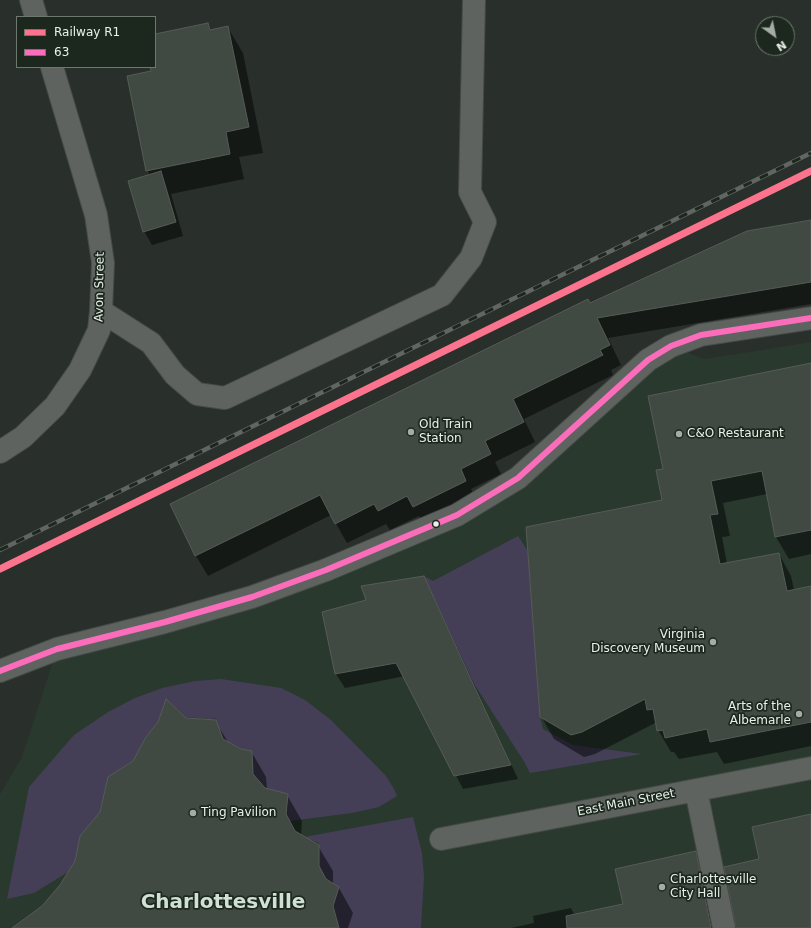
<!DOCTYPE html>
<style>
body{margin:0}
#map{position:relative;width:811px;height:928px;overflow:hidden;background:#292f2a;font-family:"DejaVu Sans",sans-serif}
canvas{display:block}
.legend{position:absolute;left:16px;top:16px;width:140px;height:52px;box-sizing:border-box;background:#1c281e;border:1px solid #6e786f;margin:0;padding:5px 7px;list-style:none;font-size:12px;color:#e8f0e9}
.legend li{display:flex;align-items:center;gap:8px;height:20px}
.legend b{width:20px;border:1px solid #6e786f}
.north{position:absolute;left:755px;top:16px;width:40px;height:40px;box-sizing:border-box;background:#1c281e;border:1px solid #6e786f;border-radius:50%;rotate:147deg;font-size:11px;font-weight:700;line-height:16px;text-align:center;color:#e8f0e9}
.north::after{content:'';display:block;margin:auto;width:14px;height:18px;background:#a5aca6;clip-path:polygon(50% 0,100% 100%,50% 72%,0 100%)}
</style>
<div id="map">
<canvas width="811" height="928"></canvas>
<ul class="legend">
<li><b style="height:5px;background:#fc738d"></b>Railway R1</li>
<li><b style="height:5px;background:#fb6dba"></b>63</li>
</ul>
<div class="north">N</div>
</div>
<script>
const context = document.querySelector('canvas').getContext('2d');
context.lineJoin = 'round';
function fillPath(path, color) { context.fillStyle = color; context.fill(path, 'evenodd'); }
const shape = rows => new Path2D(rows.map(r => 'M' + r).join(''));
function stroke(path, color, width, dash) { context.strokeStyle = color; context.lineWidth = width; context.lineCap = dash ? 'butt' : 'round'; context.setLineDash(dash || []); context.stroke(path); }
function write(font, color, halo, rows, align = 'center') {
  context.font = font + ' "DejaVu Sans",sans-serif'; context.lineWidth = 3.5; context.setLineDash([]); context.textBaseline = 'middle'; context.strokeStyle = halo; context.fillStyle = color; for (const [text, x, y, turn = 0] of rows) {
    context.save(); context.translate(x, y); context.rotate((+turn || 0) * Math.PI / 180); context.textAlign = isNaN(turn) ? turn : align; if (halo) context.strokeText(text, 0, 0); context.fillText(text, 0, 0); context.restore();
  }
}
fillPath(shape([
 [811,342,811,928,0,928,0,794,22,757,57,649,165,622,457,515,671,346,705,359]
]), '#29392d');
fillPath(shape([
 [518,536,528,551,540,717,543,729,573,745,642,754,530,773,525,763,471,679,424,576,433,581],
 [221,679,281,688,305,700,331,720,386,776,394,789,397,796,379,807,352,813,290,821,286,814,288,795,265,788,253,774,251,751,242,749,223,739,215,718,210,719,186,717,166,699,158,722,146,737,133,761,108,777,100,812,80,836,75,861,68,872,34,893,7,899,29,787,74,735,108,712,135,698,162,688,195,681],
 [413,817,422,853,424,877,421,928,339,928,333,906,339,887,326,879,319,866,319,843,304,837]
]), '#443f57');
fillPath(shape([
 [208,24,212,31,228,28,243,53,263,153,239,157,244,179,171,194,183,236,152,245,144,231,150,175,147,170,152,72,151,67,155,67,155,35],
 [811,221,811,304,608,338,621,365,611,370,613,375,524,419,535,442,495,462,501,474,471,489,477,501,425,527,419,516,390,530,386,524,347,543,331,515,208,576,196,556,171,505,590,304],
 [811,364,811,554,789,559,776,537,767,494,723,503,730,536,722,537,727,564,779,554,791,576,794,590,811,587,811,746,724,764,717,752,679,759,674,752,671,752,658,730,655,723,595,754,584,757,554,739,541,716,663,501,664,470],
 [423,577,431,591,518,779,463,789,405,676,345,688,336,674,323,613,367,601],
 [185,718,215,721,228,742,241,749,251,751,266,777,267,790,287,795,302,821,301,836,318,846,333,871,333,884,339,888,353,913,348,928,32,928,42,907,61,886,76,862,101,813,134,762],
 [695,852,708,874,719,928,511,928,534,923,533,916,571,908,575,916,624,905]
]), '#0007');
const building = shape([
 [208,23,210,30,228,26,249,127,226,132,230,154,146,171,127,76,151,71,150,67,155,67,155,34,208,23],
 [161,171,176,222,143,232,128,181,161,171],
 [811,220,811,282,597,318,610,345,600,350,603,355,513,399,524,422,485,441,491,454,461,469,466,481,413,507,407,496,378,511,374,504,335,524,320,495,195,556,170,504,588,299,590,303,747,231,811,220],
 [811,363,811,530,775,537,762,471,711,481,718,514,710,515,720,564,779,553,787,591,811,586,811,722,710,742,707,729,665,738,663,730,657,731,653,709,647,710,645,699,582,732,571,735,540,717,526,527,662,500,656,470,663,469,648,396,811,363],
 [424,576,469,675,511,765,454,776,396,663,335,674,322,612,366,600,361,586,424,576],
 [166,699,186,718,216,720,223,739,241,749,252,751,253,774,265,788,288,794,286,814,295,831,319,845,319,866,326,879,339,887,333,906,339,928,12,928,42,906,60,885,75,861,80,836,100,812,108,777,133,761,146,737,158,722,166,699],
 [811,814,811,928,736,928,724,867,759,859,752,827,811,814],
 [696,851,711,928,567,928,566,916,623,904,615,869,696,851]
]);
fillPath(building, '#414a42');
stroke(building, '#565b57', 1);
const minor = shape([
 [31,0,36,17],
 [101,311,151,343,175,375,197,394,225,398,442,295,471,258,485,222,470,192,474,0],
 [0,452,23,437,55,406,80,370,99,330,101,311,103,263,96,215,52,67],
 [0,671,57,649,165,622,252,597,326,570,457,515,518,478,648,360,671,346,701,335,811,318],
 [696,790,724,928],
 [441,839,811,768]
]);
stroke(minor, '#454a46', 24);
stroke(minor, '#5e635f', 22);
const rail = shape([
 [0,550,811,153]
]);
stroke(rail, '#626663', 4.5);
stroke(rail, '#1c281e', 3, [9]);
stroke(shape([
 [0,671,57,649,165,622,252,597,326,570,457,515,518,478,648,360,671,346,701,335,811,318]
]), '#fb6dba', 6);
stroke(shape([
 [0,569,811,171]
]), '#fc738d', 7);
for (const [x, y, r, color] of [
 [411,432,4,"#a5aca6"],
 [679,434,4,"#a5aca6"],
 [436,524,3.5,"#e8f0e9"],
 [713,642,4,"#a5aca6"],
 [799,714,4,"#a5aca6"],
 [193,813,4,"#a5aca6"],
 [662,887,4,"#a5aca6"]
]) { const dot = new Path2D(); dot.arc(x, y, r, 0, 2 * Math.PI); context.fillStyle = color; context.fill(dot); stroke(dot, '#1c281e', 1.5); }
write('12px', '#e8f0e9', '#1c281e', [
 ["Avon Street",100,287,-89],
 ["East Main Street",626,803,-11]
]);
write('12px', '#e8f0e9', '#1c281e', [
 ["Old Train",419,425],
 ["Station",419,439],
 ["C&O Restaurant",687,434],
 ["Virginia",705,635,"right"],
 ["Discovery Museum",705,649,"right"],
 ["Arts of the",791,707,"right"],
 ["Albemarle",791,721,"right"],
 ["Ting Pavilion",201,813],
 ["Charlottesville",670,880],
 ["City Hall",670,894]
], 'left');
write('bold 20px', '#d0e0d3', '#1c281e', [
 ["Charlottesville",223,903]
]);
</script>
